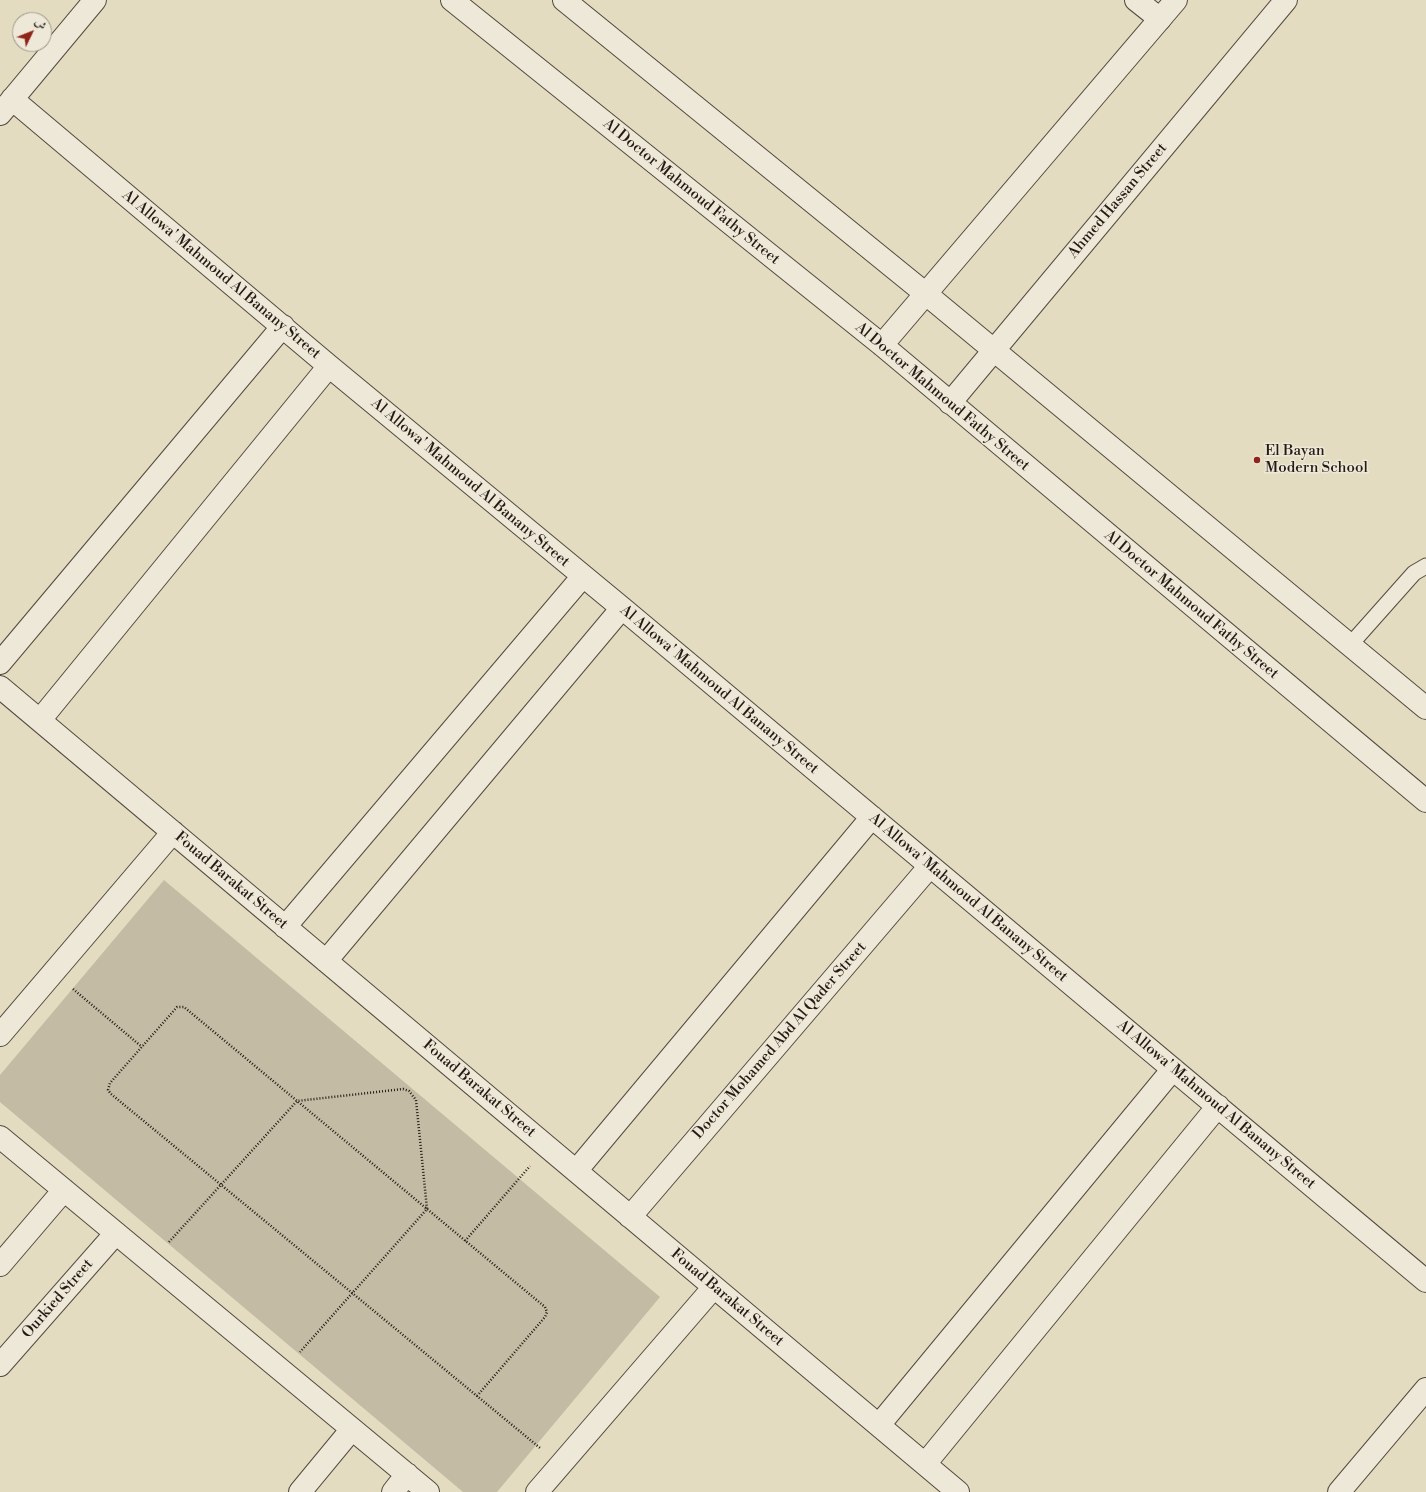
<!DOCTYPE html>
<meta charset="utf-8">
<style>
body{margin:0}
#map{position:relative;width:1426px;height:1492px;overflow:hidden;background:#e3dcc1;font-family:"Libre Bodoni",Amiri,serif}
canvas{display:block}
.north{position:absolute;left:12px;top:12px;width:40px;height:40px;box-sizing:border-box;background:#ede8d7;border:1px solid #9d9689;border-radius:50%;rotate:47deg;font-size:11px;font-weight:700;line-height:16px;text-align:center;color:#251a14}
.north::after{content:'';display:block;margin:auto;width:14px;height:18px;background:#8f2418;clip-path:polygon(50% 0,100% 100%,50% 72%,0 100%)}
</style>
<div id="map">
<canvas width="1426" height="1492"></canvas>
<div class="north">ش</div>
</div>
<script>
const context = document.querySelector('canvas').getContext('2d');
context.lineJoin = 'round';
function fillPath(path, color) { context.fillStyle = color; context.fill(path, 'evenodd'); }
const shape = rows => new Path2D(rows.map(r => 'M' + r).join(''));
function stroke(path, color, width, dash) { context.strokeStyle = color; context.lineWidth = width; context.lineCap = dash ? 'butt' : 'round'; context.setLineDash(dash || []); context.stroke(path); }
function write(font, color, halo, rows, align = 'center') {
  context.font = font + ' "Libre Bodoni",serif'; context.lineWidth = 3; context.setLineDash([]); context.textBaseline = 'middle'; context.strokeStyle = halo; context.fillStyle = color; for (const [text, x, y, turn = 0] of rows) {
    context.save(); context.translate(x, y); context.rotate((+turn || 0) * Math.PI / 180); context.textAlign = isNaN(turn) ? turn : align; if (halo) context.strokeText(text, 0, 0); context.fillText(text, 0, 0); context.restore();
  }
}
fillPath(shape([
 [164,880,660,1297,497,1492,463,1492,0,1102,0,1075]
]), '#c3bba4');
const service = shape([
 [1350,645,1414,573,1426,566]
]);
const minor = shape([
 [1136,0,1160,19],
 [12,99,329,366,622,608,1426,1281],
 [0,114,95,0],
 [0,663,283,326],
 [0,687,958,1492],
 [40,720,329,366],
 [285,927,583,576],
 [326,961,622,608],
 [0,1035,173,832],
 [0,1137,428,1492],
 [576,1171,872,817],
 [630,1217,930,866],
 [0,1265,64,1190],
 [0,1365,116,1233],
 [879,1425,1173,1069],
 [925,1464,1218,1106],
 [300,1492,352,1429],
 [393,1492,407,1474],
 [537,1492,714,1287],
 [1339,1492,1426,1389]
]);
const tertiary = shape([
 [452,0,882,345,1426,801],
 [564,0,926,294,1426,708],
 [882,345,1176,0],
 [950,403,1286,0]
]);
stroke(service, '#544a3f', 17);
stroke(minor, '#544a3f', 24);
stroke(tertiary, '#544a3f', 24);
stroke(shape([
 [73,989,142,1047],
 [465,1241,530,1166],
 [169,1242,297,1101,403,1089,409,1091,416,1100,427,1209,300,1352],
 [477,1396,545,1317,547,1312,545,1307,184,1007,177,1007,110,1083,108,1090,111,1094,540,1448]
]), '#251a14', 2.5, [1, 2]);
stroke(service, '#ede8d7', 15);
stroke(minor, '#ede8d7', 22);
stroke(tertiary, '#ede8d7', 22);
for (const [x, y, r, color] of [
 [1257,460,4,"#8f2418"]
]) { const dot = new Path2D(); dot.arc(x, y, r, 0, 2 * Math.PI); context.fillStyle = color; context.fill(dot); stroke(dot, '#ede8d7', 1.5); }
write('15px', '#251a14', '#ede8d7', [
 ["Al Doctor Mahmoud Fathy Street",691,192,39],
 ["Ahmed Hassan Street",1118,201,-50],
 ["Al Allowa' Mahmoud Al Banany Street",221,275,40],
 ["Al Doctor Mahmoud Fathy Street",942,397,40],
 ["Al Allowa' Mahmoud Al Banany Street",470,483,40],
 ["Al Doctor Mahmoud Fathy Street",1191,605,40],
 ["Al Allowa' Mahmoud Al Banany Street",719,690,40],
 ["Fouad Barakat Street",231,881,40],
 ["Al Allowa' Mahmoud Al Banany Street",968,898,40],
 ["Doctor Mohamed Abd Al Qader Street",780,1041,-49],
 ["Fouad Barakat Street",479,1089,40],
 ["Al Allowa' Mahmoud Al Banany Street",1216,1105,40],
 ["Fouad Barakat Street",727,1298,40],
 ["Ourkied Street",58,1299,-49]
]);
write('15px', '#251a14', '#ede8d7', [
 ["El Bayan",1265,451],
 ["Modern School",1265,468]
], 'left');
</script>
